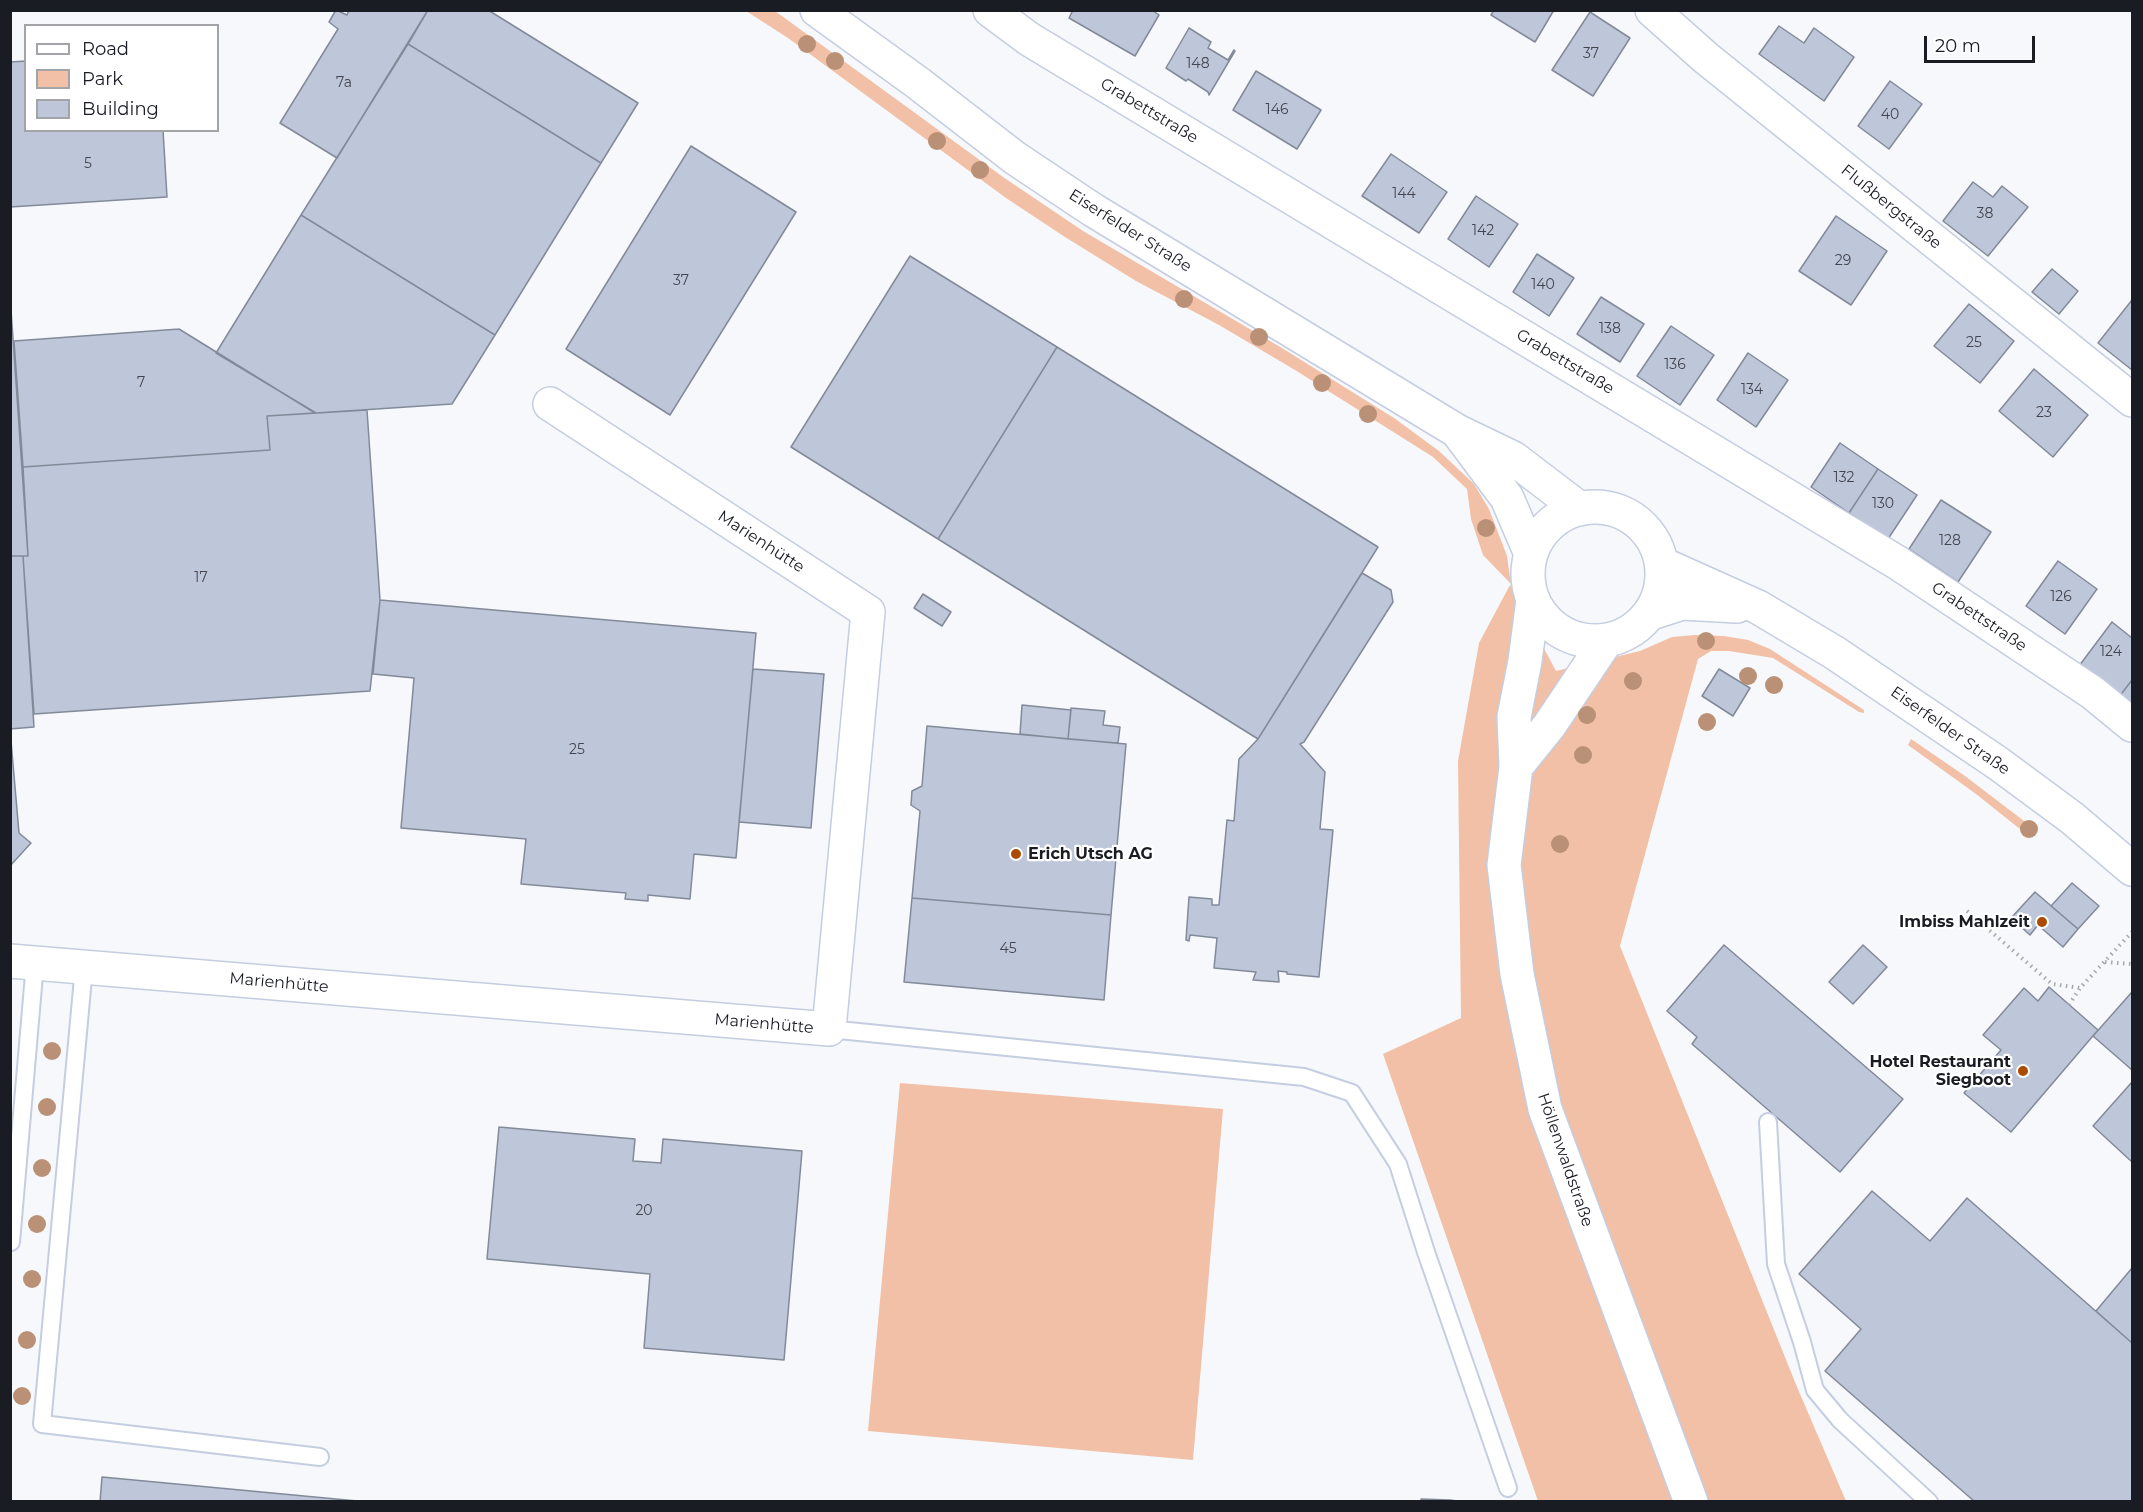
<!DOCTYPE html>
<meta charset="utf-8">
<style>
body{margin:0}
#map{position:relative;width:2143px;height:1512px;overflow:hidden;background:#f6f8fc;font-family:Montserrat,sans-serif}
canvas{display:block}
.frame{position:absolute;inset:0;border:12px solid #1a1c23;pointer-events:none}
.legend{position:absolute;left:24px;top:24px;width:195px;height:108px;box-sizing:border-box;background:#fff;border:2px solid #a3a4a7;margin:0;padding:8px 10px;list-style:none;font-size:18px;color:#1a1c23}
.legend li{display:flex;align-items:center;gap:12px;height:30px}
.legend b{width:30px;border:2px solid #a3a4a7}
.scale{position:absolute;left:1924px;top:36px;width:111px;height:27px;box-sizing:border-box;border:3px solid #1a1c23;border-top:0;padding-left:8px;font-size:18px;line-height:21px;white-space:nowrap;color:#1a1c23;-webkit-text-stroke:4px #fff;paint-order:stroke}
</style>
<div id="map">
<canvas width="2143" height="1512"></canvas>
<div class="frame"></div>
<ul class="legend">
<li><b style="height:8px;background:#fff"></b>Road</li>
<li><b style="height:16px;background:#f2c0a6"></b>Park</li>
<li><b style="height:16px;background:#bec6d9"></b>Building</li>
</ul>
<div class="scale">20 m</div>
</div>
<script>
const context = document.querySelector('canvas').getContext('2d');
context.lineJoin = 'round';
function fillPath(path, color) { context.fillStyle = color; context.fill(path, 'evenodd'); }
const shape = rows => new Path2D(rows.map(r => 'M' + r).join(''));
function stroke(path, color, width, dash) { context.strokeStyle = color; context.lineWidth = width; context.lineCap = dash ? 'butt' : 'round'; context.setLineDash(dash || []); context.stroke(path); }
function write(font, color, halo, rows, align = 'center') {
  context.font = font + ' Montserrat,sans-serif'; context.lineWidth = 4.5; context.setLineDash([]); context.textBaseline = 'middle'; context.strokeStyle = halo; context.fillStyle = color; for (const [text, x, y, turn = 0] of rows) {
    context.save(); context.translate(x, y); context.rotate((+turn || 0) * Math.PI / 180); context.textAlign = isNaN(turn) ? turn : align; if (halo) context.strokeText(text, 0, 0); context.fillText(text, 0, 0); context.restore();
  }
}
fillPath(shape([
 [746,11,775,11,1003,177,1083,231,1282,348,1394,418,1439,451,1474,484,1489,509,1507,556,1511,584,1483,555,1471,519,1467,489,1433,457,1295,370,1219,325,1136,281,1065,237,1006,198,788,38],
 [1510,585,1556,671,1640,651,1672,637,1695,635,1724,636,1748,640,1770,649,1864,710,1864,713,1859,712,1773,658,1729,651,1711,651,1698,659,1620,946,1797,1387,1846,1501,1538,1501,1383,1054,1461,1018,1458,761,1479,643],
 [1911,739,1965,776,2028,824,2035,831,2030,837,1976,794,1908,745],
 [900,1083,1223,1109,1193,1460,868,1431]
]), '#f2c0a6');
const building = shape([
 [336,10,347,15,349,10,428,10,337,158,280,123,338,29,329,22,336,10],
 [428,10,488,10,638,103,601,163,408,44,428,10],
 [1073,10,1152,10,1159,15,1135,56,1069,18,1073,10],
 [1494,10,1554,10,1535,42,1491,15,1494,10],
 [1590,12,1630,38,1593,96,1552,70,1590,12],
 [1779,26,1804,43,1814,28,1854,57,1824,101,1759,54,1779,26],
 [1189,28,1211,42,1208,48,1228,60,1234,50,1235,51,1209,95,1208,92,1188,79,1186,81,1166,68,1189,28],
 [408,44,601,163,495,335,301,215,408,44],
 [26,61,26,130,163,130,167,197,10,207,10,62,26,61],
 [1256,71,1321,110,1297,149,1233,110,1256,71],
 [1890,81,1922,104,1889,149,1858,126,1890,81],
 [691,146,796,212,670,415,566,349,691,146],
 [1391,154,1447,192,1419,233,1362,196,1391,154],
 [1973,182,1993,197,2002,186,2028,207,1988,256,1943,221,1973,182],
 [1476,196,1518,224,1489,267,1448,239,1476,196],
 [301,215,495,335,452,404,316,413,216,353,301,215],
 [1836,216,1887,251,1851,305,1799,271,1836,216],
 [1537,254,1574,278,1549,316,1513,292,1537,254],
 [910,256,1057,347,938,539,791,447,910,256],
 [2052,269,2078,291,2059,314,2032,292,2052,269],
 [10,295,28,556,10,556,10,295],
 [1601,297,1644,324,1620,362,1577,334,1601,297],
 [2132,300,2132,370,2098,343,2132,300],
 [1969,304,2014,341,1980,383,1934,346,1969,304],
 [1671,326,1714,355,1680,405,1637,376,1671,326],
 [179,329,315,413,267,416,270,450,23,467,14,341,179,329],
 [1057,347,1378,547,1258,739,938,539,1057,347],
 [1748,353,1788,380,1756,427,1717,400,1748,353],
 [2034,369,2088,415,2053,457,1999,411,2034,369],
 [367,410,380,600,370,691,34,714,23,556,28,556,23,467,270,450,267,416,367,410],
 [1840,443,1878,469,1849,513,1811,487,1840,443],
 [1878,469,1917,495,1888,539,1849,513,1878,469],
 [1941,500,1991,532,1958,582,1909,549,1941,500],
 [10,556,23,556,34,727,10,729,10,556],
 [2058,561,2097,589,2065,634,2026,606,2058,561],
 [1362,573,1391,590,1393,602,1304,742,1300,744,1325,772,1320,829,1333,830,1319,977,1287,974,1287,972,1278,971,1279,982,1253,980,1256,972,1214,968,1217,938,1190,935,1189,941,1186,940,1189,897,1212,899,1212,905,1219,905,1227,820,1234,821,1239,759,1258,739,1362,573],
 [923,594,951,612,942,626,914,608,923,594],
 [380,600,756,633,736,858,694,854,690,899,648,895,648,901,625,899,626,893,521,884,526,839,401,828,414,678,373,674,380,600],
 [2112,622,2132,638,2132,680,2119,697,2079,666,2112,622],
 [753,669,824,674,811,828,739,822,753,669],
 [1719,669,1750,688,1733,716,1702,696,1719,669],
 [2132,680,2132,707,2119,697,2132,680],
 [1022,705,1071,710,1068,739,1020,734,1022,705],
 [1071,708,1105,711,1103,725,1120,727,1118,743,1068,739,1071,708],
 [927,726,1126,744,1111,915,912,898,920,811,911,805,912,791,922,786,927,726],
 [10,729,19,833,31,843,10,866,10,729],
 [2072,883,2099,906,2078,929,2051,906,2072,883],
 [2035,892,2078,929,2063,947,2038,925,2030,935,2011,918,2035,892],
 [912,898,1111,915,1104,1000,904,982,912,898],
 [1724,945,1903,1099,1840,1172,1692,1044,1697,1037,1667,1011,1724,945],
 [1863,945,1887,967,1853,1004,1829,982,1863,945],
 [2049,987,2098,1030,2011,1132,1964,1093,2001,1050,1983,1035,2024,988,2038,1001,2049,987],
 [2132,992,2132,1070,2093,1036,2132,992],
 [2132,1082,2132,1162,2093,1126,2132,1082],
 [499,1127,635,1139,633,1161,661,1163,663,1139,802,1151,784,1360,644,1348,650,1274,487,1259,499,1127],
 [1872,1191,1930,1241,1967,1198,2132,1343,2132,1502,1975,1502,1825,1371,1861,1329,1799,1274,1872,1191],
 [2132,1268,2132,1343,2096,1311,2132,1268],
 [102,1477,368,1502,100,1502,102,1477],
 [1421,1499,1450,1500,1465,1502,1421,1502,1421,1499]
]);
fillPath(building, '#bec6d9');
stroke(building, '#828a9a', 1.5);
const service = shape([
 [84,967,42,1424,320,1457],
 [829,1029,1304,1077,1352,1093,1398,1164,1426,1252,1508,1488],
 [1768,1122,1776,1264,1802,1342,1815,1390,1840,1420,1929,1502],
 [11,1242,35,963]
]);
const minor = shape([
 [990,10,1029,39,1898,563,2093,693,2132,725],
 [1652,10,1706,58,2132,400],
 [10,961,829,1029,868,612,550,404]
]);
const tertiary = shape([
 [1533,600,1525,661,1514,717,1516,767,1504,865,1517,974,1545,1109,1691,1502],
 [1516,767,1549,726,1606,641]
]);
const secondary = shape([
 [817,10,918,83,1015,158,1093,210,1457,431,1513,458,1580,509],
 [1460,435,1507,498,1531,554],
 '1528 574a67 67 0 1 1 134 0a67 67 0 1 1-134 0Z',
 [1662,564,1758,607,1835,653,1999,764,2072,818,2132,869],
 [1651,613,1682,603,1737,606]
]);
stroke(service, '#c5cde0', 20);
stroke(minor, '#c5cde0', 36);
stroke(tertiary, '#c5cde0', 36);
stroke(secondary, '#c5cde0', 36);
stroke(shape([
 [1967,911,2052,984,2080,988,2132,932],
 [2105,962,2132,964],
 [2069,1005,2080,988]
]), '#a6a8ad', 4, [1.5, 4.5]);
stroke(service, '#fff', 16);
stroke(minor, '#fff', 33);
stroke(tertiary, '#fff', 33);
stroke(secondary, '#fff', 33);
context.fillStyle = '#ba9176';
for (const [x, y] of [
 [807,44],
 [835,61],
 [937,141],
 [980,170],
 [1184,299],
 [1259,337],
 [1322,383],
 [1368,414],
 [1486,528],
 [1706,641],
 [1748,676],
 [1633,681],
 [1774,685],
 [1587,715],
 [1707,722],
 [1583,755],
 [2029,829],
 [1560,844],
 [52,1051],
 [47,1107],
 [42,1168],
 [37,1224],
 [32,1279],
 [27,1340],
 [22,1396]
]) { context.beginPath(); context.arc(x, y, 9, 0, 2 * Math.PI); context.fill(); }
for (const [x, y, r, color] of [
 [1016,854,6,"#ab4b00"],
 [2042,922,6,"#ab4b00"],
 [2023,1071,6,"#ab4b00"]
]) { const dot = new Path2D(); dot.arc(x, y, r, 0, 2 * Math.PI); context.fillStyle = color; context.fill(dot); stroke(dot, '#fff', 2); }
write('14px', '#434650', null, [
 ["37",1591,54],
 ["148",1198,64],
 ["7a",344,83],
 ["146",1277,110],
 ["40",1890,115],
 ["5",88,164],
 ["144",1404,194],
 ["38",1985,214],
 ["142",1483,231],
 ["29",1843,261],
 ["37",681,281],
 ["140",1543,285],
 ["138",1610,329],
 ["25",1974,343],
 ["136",1675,365],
 ["7",141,383],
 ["134",1752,390],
 ["23",2044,413],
 ["132",1844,478],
 ["130",1883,504],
 ["128",1950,541],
 ["17",201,578],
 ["126",2061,597],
 ["124",2111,652],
 ["25",577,750],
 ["45",1008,949],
 ["20",644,1211]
]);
write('16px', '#1a1c23', '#fff', [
 ["Grabettstraße",1149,111,31],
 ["Flußbergstraße",1891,207,39],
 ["Eiserfelder Straße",1130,231,32],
 ["Grabettstraße",1565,362,31],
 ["Marienhütte",761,542,33],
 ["Grabettstraße",1979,617,34],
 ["Eiserfelder Straße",1950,731,35],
 ["Marienhütte",279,983,5],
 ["Marienhütte",764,1024,5],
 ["Höllenwaldstraße",1565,1160,71]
]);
write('bold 16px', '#1a1c23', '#fff', [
 ["Erich Utsch AG",1028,854,"left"],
 ["Imbiss Mahlzeit",2030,922],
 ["Hotel Restaurant",2011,1062],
 ["Siegboot",2011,1080]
], 'right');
</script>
